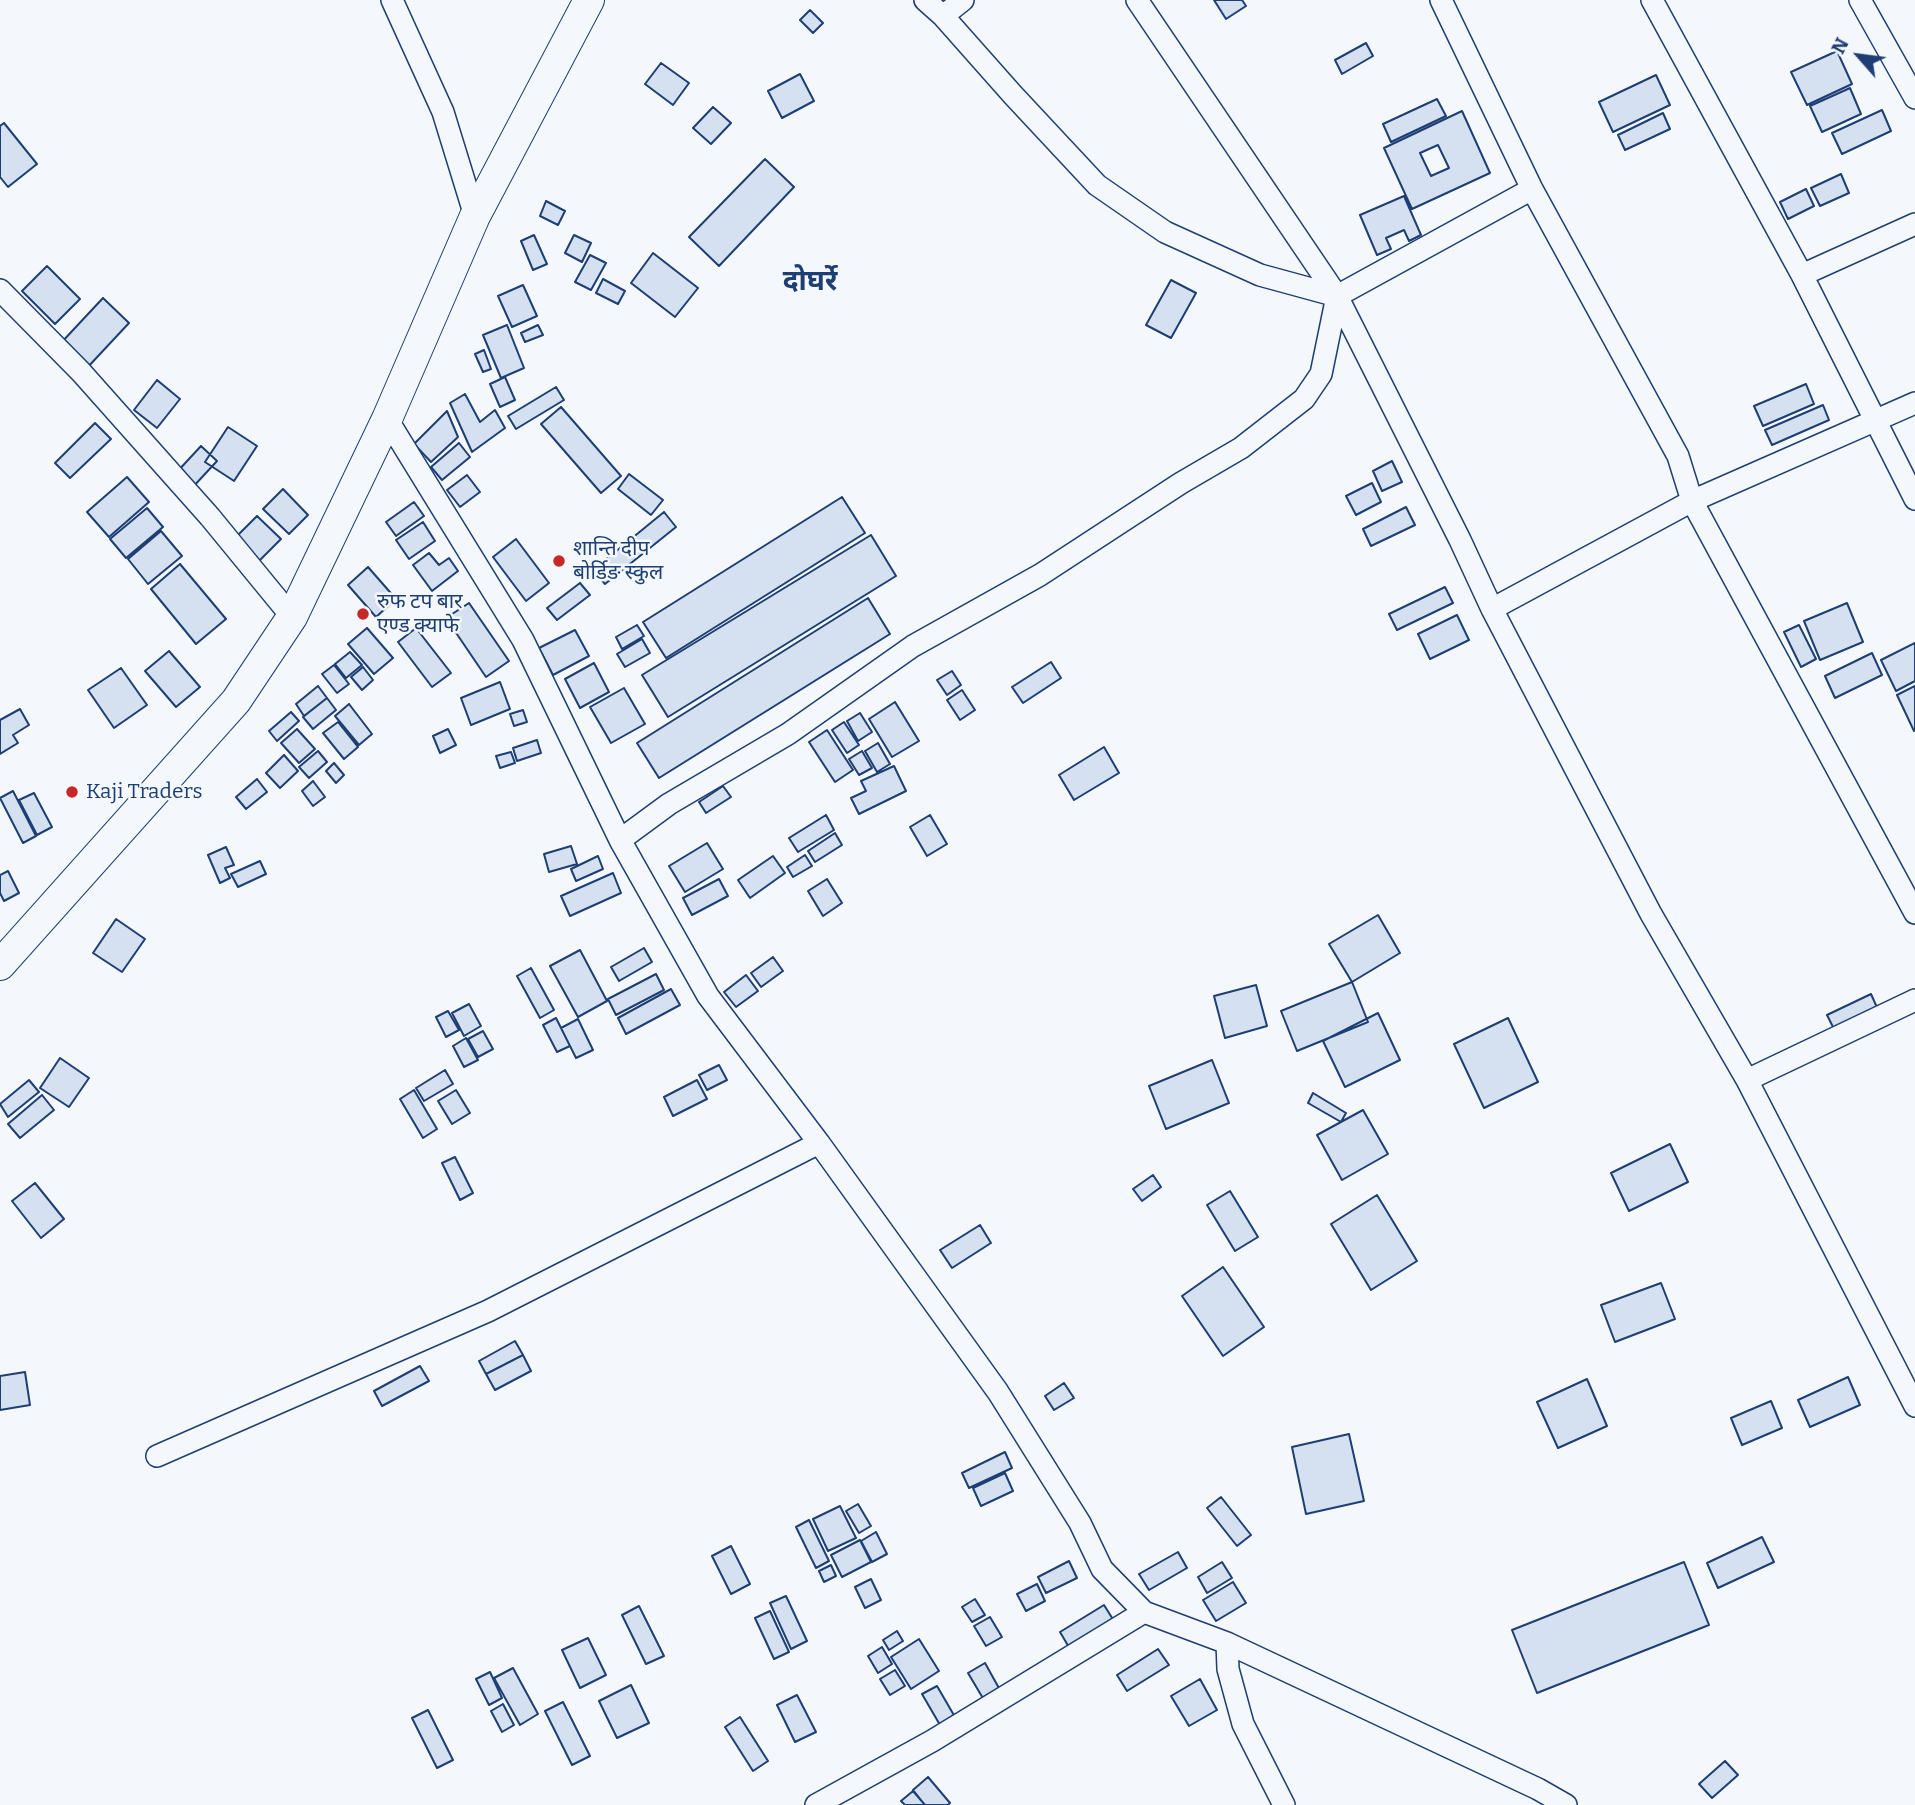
<!DOCTYPE html>
<meta charset="utf-8">
<style>
body{margin:0}
#map{position:relative;width:1915px;height:1805px;overflow:hidden;background:#f4f7fb;font-family:Bitter,serif}
canvas{display:block}
.north{position:absolute;left:1824px;top:21px;width:70px;height:70px;-webkit-text-stroke:5px #f4f7fb;paint-order:stroke;rotate:298deg;font-size:19px;font-weight:700;line-height:28px;text-align:center;color:#1d3f73}
.north::after{content:'';display:block;margin:auto;width:24px;height:32px;background:#1d3f73;clip-path:polygon(50% 0,100% 100%,50% 72%,0 100%)}
</style>
<div id="map">
<canvas width="1915" height="1805"></canvas>
<div class="north">N</div>
</div>
<script>
const context = document.querySelector('canvas').getContext('2d');
context.lineJoin = 'round';
function fillPath(path, color) { context.fillStyle = color; context.fill(path, 'evenodd'); }
const shape = rows => new Path2D(rows.map(r => 'M' + r).join(''));
function stroke(path, color, width, dash) { context.strokeStyle = color; context.lineWidth = width; context.lineCap = dash ? 'butt' : 'round'; context.setLineDash(dash || []); context.stroke(path); }
function write(font, color, halo, rows, align = 'center') {
  context.font = font + ' Bitter,"Noto Sans Devanagari",serif'; context.lineWidth = 5; context.setLineDash([]); context.textBaseline = 'middle'; context.strokeStyle = halo; context.fillStyle = color; for (const [text, x, y, turn = 0] of rows) {
    context.save(); context.translate(x, y); context.rotate((+turn || 0) * Math.PI / 180); context.textAlign = isNaN(turn) ? turn : align; if (halo) context.strokeText(text, 0, 0); context.fillText(text, 0, 0); context.restore();
  }
}
const building = shape([
 [1214,0,1242,0,1246,6,1226,19,1214,0],
 [810,10,823,23,813,33,800,20,810,10],
 [1366,43,1373,56,1342,74,1335,60,1366,43],
 [1837,51,1852,84,1807,105,1791,72,1837,51],
 [661,63,689,83,673,105,645,84,661,63],
 [800,74,814,101,782,118,768,91,800,74],
 [1656,75,1670,105,1613,132,1599,102,1656,75],
 [1850,88,1861,114,1822,132,1810,106,1850,88],
 [1437,99,1446,116,1391,142,1383,124,1437,99],
 [713,107,731,123,711,144,693,128,713,107],
 [1882,110,1891,131,1842,154,1832,133,1882,110],
 [1462,111,1490,173,1412,209,1384,148,1462,111],
 [1438,145,1449,168,1431,176,1420,153,1438,145],
 [1663,113,1670,129,1625,150,1618,135,1663,113],
 [4,123,37,164,8,187,0,177,0,126,4,123],
 [765,159,794,187,719,266,689,237,765,159],
 [1841,174,1849,193,1820,206,1811,188,1841,174],
 [1806,189,1814,206,1788,219,1780,202,1806,189],
 [1404,196,1421,235,1409,241,1404,230,1386,238,1391,249,1377,255,1360,215,1404,196],
 [546,201,565,211,558,225,540,216,546,201],
 [534,235,547,264,533,270,521,241,534,235],
 [574,235,591,243,582,262,565,253,574,235],
 [653,253,698,288,675,317,631,283,653,253],
 [590,255,606,263,591,290,575,282,590,255],
 [47,266,80,299,55,324,22,291,47,266],
 [603,279,625,291,618,304,596,293,603,279],
 [1171,280,1196,293,1171,338,1146,325,1171,280],
 [523,285,537,316,512,327,498,296,523,285],
 [103,298,129,323,86,369,60,344,103,298],
 [507,325,524,368,501,378,483,335,507,325],
 [538,325,543,335,525,342,521,333,538,325],
 [484,350,491,369,483,372,475,354,484,350],
 [505,377,515,400,500,407,490,384,505,377],
 [157,380,180,399,157,428,134,410,157,380],
 [1806,384,1814,404,1763,426,1754,406,1806,384],
 [556,387,564,400,516,429,508,416,556,387],
 [465,394,480,422,495,410,505,428,472,452,450,403,465,394],
 [1823,405,1829,420,1772,445,1765,430,1823,405],
 [561,407,621,476,601,493,541,424,561,407],
 [447,411,458,437,431,462,414,444,447,411],
 [95,423,111,439,70,478,55,463,95,423],
 [228,427,257,446,234,481,205,462,228,427],
 [459,443,470,457,442,480,431,467,459,443],
 [201,446,217,461,192,488,176,473,201,446],
 [1392,461,1402,482,1382,491,1373,471,1392,461],
 [629,474,663,500,651,515,618,489,629,474],
 [467,475,480,492,460,507,447,490,467,475],
 [127,477,149,502,109,537,87,512,127,477],
 [1372,483,1381,502,1356,515,1346,496,1372,483],
 [283,489,308,515,289,534,263,509,283,489],
 [842,497,865,533,666,658,643,622,842,497],
 [414,502,424,516,396,536,386,522,414,502],
 [1406,507,1415,525,1371,546,1363,529,1406,507],
 [147,508,163,527,126,558,110,539,147,508],
 [664,512,676,527,605,584,593,570,664,512],
 [257,516,281,539,258,562,234,539,257,516],
 [423,522,435,541,409,559,396,540,423,522],
 [161,531,182,556,148,584,128,559,161,531],
 [871,535,896,576,668,717,642,675,871,535],
 [516,539,549,583,526,601,493,557,516,539],
 [429,553,439,565,449,558,458,571,432,591,413,565,429,553],
 [180,564,226,619,196,644,151,589,180,564],
 [368,567,396,599,376,617,348,585,368,567],
 [580,583,590,595,557,620,547,608,580,583],
 [1445,587,1453,603,1397,630,1389,614,1445,587],
 [868,598,890,634,659,778,637,743,868,598],
 [469,603,509,661,486,677,446,618,469,603],
 [1847,603,1863,642,1820,660,1804,621,1847,603],
 [1457,615,1469,640,1430,659,1418,634,1457,615],
 [637,625,644,636,622,649,616,637,637,625],
 [1799,625,1816,659,1801,667,1784,632,1799,625],
 [367,628,393,658,374,674,348,644,367,628],
 [416,628,451,673,432,687,398,642,416,628],
 [575,630,589,656,553,675,539,648,575,630],
 [642,639,650,653,625,667,617,654,642,639],
 [1915,643,1915,681,1896,691,1881,660,1915,643],
 [169,651,200,687,176,707,145,671,169,651],
 [350,652,362,665,346,678,335,664,350,652],
 [1872,653,1882,675,1835,698,1825,676,1872,653],
 [1051,662,1061,678,1023,703,1012,687,1051,662],
 [594,663,609,692,580,708,565,679,594,663],
 [334,665,349,684,337,693,322,674,334,665],
 [363,667,373,680,362,690,351,677,363,667],
 [121,668,147,705,114,728,88,690,121,668],
 [952,671,961,685,947,695,937,680,952,671],
 [500,682,510,709,471,725,461,698,500,682],
 [318,686,327,698,304,716,296,704,318,686],
 [1915,686,1915,730,1914,731,1897,695,1915,686],
 [624,688,645,724,611,743,590,707,624,688],
 [962,690,975,710,960,720,947,700,962,690],
 [327,698,336,710,313,729,303,717,327,698],
 [895,702,919,741,892,757,869,719,895,702],
 [349,704,372,734,359,745,335,716,349,704],
 [20,709,29,725,13,735,18,743,0,754,0,720,20,709],
 [523,710,527,722,514,726,510,714,523,710],
 [291,712,299,721,277,741,269,731,291,712],
 [860,713,872,732,858,741,847,721,860,713],
 [338,722,358,747,344,759,323,733,338,722],
 [844,722,859,745,847,753,832,730,844,722],
 [297,729,315,749,299,763,281,743,297,729],
 [448,729,456,745,440,753,433,736,448,729],
 [827,730,853,770,835,782,809,742,827,730],
 [537,740,541,753,517,761,513,748,537,740],
 [878,743,890,764,877,772,865,751,878,743],
 [1104,747,1119,773,1074,800,1059,775,1104,747],
 [318,751,327,762,309,778,299,767,318,751],
 [862,751,872,768,859,775,849,759,862,751],
 [511,752,515,763,500,768,496,756,511,752],
 [284,755,298,771,280,788,266,773,284,755],
 [334,763,344,775,336,783,326,771,334,763],
 [894,766,906,791,859,814,851,798,866,791,861,781,894,766],
 [257,779,267,792,246,809,236,797,257,779],
 [313,781,325,797,313,806,302,791,313,781],
 [723,786,731,797,706,813,699,802,723,786],
 [13,791,36,836,23,843,0,798,13,791],
 [34,793,52,827,37,835,19,800,34,793],
 [826,815,834,830,798,852,789,838,826,815],
 [930,815,947,844,927,856,910,827,930,815],
 [835,833,842,845,815,862,808,851,835,833],
 [707,843,723,869,685,892,669,866,707,843],
 [571,846,577,864,549,872,544,854,571,846],
 [226,847,234,865,225,868,230,878,220,883,208,855,226,847],
 [805,855,812,866,793,877,787,867,805,855],
 [598,856,603,869,576,881,571,869,598,856],
 [773,856,785,873,750,898,738,880,773,856],
 [260,861,266,874,238,887,231,874,260,861],
 [8,871,19,893,4,901,0,893,0,875,8,871],
 [613,873,621,893,570,916,561,896,613,873],
 [719,879,728,896,692,915,683,898,719,879],
 [827,879,842,903,823,916,808,891,827,879],
 [1378,915,1400,953,1352,982,1329,944,1378,915],
 [116,919,145,939,122,972,93,953,116,919],
 [644,948,652,962,619,981,611,967,644,948],
 [580,950,607,1001,578,1017,550,966,580,950],
 [773,957,783,971,761,987,751,973,773,957],
 [531,968,554,1010,540,1018,517,976,531,968],
 [656,974,664,990,616,1015,608,999,656,974],
 [746,975,758,991,736,1007,724,992,746,975],
 [1352,982,1368,1022,1297,1051,1281,1011,1352,982],
 [1256,985,1267,1026,1225,1038,1214,996,1256,985],
 [671,989,680,1005,626,1034,618,1018,671,989],
 [1871,994,1879,1012,1836,1033,1827,1015,1871,994],
 [469,1004,481,1026,464,1036,452,1013,469,1004],
 [448,1011,459,1030,446,1037,436,1017,448,1011],
 [1378,1013,1400,1060,1345,1087,1323,1041,1378,1013],
 [556,1018,570,1046,557,1052,543,1025,556,1018],
 [1508,1018,1538,1082,1484,1108,1454,1044,1508,1018],
 [578,1019,593,1050,576,1058,561,1028,578,1019],
 [483,1031,493,1049,478,1057,468,1039,483,1031],
 [466,1038,478,1060,464,1067,453,1046,466,1038],
 [60,1058,89,1078,69,1107,40,1088,60,1058],
 [1212,1060,1229,1103,1166,1129,1149,1086,1212,1060],
 [719,1065,727,1080,707,1090,699,1075,719,1065],
 [445,1070,453,1084,424,1101,416,1088,445,1070],
 [29,1080,39,1092,8,1117,0,1104,29,1080],
 [697,1080,707,1099,673,1116,664,1097,697,1080],
 [414,1090,437,1129,423,1138,400,1099,414,1090],
 [456,1090,470,1113,452,1124,438,1101,456,1090],
 [1313,1093,1346,1113,1341,1122,1308,1103,1313,1093],
 [42,1095,54,1110,20,1138,8,1124,42,1095],
 [1363,1110,1388,1154,1342,1180,1317,1135,1363,1110],
 [1670,1144,1688,1182,1629,1211,1611,1173,1670,1144],
 [455,1157,473,1193,460,1200,442,1163,455,1157],
 [1153,1175,1161,1187,1142,1201,1133,1189,1153,1175],
 [35,1183,64,1219,41,1238,12,1201,35,1183],
 [1230,1191,1258,1237,1235,1251,1207,1205,1230,1191],
 [1377,1195,1417,1261,1371,1290,1331,1224,1377,1195],
 [980,1225,991,1243,952,1268,940,1250,980,1225],
 [1223,1267,1264,1327,1223,1356,1182,1296,1223,1267],
 [1661,1283,1675,1319,1615,1342,1601,1305,1661,1283],
 [515,1341,523,1355,486,1374,479,1361,515,1341],
 [523,1355,531,1371,495,1390,486,1374,523,1355],
 [420,1366,429,1381,382,1406,374,1391,420,1366],
 [25,1372,30,1405,0,1410,0,1376,25,1372],
 [1848,1377,1860,1405,1810,1427,1798,1400,1848,1377],
 [1587,1379,1607,1426,1558,1448,1537,1402,1587,1379],
 [1064,1383,1074,1398,1054,1410,1045,1396,1064,1383],
 [1771,1401,1782,1428,1742,1445,1731,1418,1771,1401],
 [1349,1434,1364,1501,1306,1514,1292,1447,1349,1434],
 [1005,1452,1012,1468,969,1488,962,1473,1005,1452],
 [1005,1473,1013,1491,981,1506,973,1488,1005,1473],
 [1221,1497,1251,1535,1237,1546,1207,1508,1221,1497],
 [858,1504,871,1526,859,1533,846,1511,858,1504],
 [840,1506,856,1538,828,1551,813,1519,840,1506],
 [809,1520,829,1561,816,1568,796,1527,809,1520],
 [876,1532,887,1554,872,1562,861,1541,876,1532],
 [1762,1537,1774,1562,1718,1588,1707,1563,1762,1537],
 [860,1540,871,1562,842,1577,831,1555,860,1540],
 [731,1546,750,1584,731,1594,712,1556,731,1546],
 [1178,1552,1187,1568,1149,1590,1139,1574,1178,1552],
 [1069,1561,1077,1578,1046,1593,1038,1577,1069,1561],
 [1222,1562,1232,1578,1207,1593,1198,1577,1222,1562],
 [1684,1562,1709,1625,1537,1693,1512,1630,1684,1562],
 [831,1565,836,1576,824,1582,819,1571,831,1565],
 [871,1579,881,1600,865,1608,855,1587,871,1579],
 [1233,1582,1246,1603,1216,1621,1203,1600,1233,1582],
 [1037,1584,1045,1601,1026,1611,1017,1594,1037,1584],
 [786,1596,807,1641,791,1649,770,1603,786,1596],
 [975,1599,985,1615,972,1622,962,1607,975,1599],
 [1104,1605,1114,1621,1070,1649,1060,1632,1104,1605],
 [639,1606,664,1656,646,1664,622,1615,639,1606],
 [770,1611,789,1652,774,1659,755,1618,770,1611],
 [990,1617,1002,1637,986,1646,974,1626,990,1617],
 [897,1631,903,1641,889,1650,883,1640,897,1631],
 [588,1638,606,1675,580,1688,562,1650,588,1638],
 [919,1639,939,1671,911,1689,891,1657,919,1639],
 [882,1647,892,1664,878,1673,868,1656,882,1647],
 [1158,1649,1169,1665,1127,1691,1117,1675,1158,1649],
 [985,1663,1000,1690,984,1700,968,1673,985,1663],
 [513,1668,538,1714,520,1725,494,1678,513,1668],
 [895,1670,905,1686,890,1695,880,1679,895,1670],
 [490,1672,502,1698,489,1705,476,1679,490,1672],
 [1200,1679,1217,1710,1189,1726,1171,1696,1200,1679],
 [631,1685,649,1723,617,1738,599,1701,631,1685],
 [937,1686,955,1717,940,1725,922,1694,937,1686],
 [797,1695,816,1732,795,1742,777,1705,797,1695],
 [563,1702,590,1756,572,1765,545,1711,563,1702],
 [503,1704,514,1725,502,1732,491,1711,503,1704],
 [428,1710,453,1760,437,1768,412,1718,428,1710],
 [740,1717,768,1761,753,1771,725,1727,740,1717],
 [1725,1761,1738,1775,1712,1798,1699,1784,1725,1761],
 [928,1777,950,1803,948,1805,925,1805,913,1790,928,1777],
 [913,1791,925,1805,905,1805,901,1801,913,1791]
]);
fillPath(building, '#d5e0f0');
stroke(building, '#1d3f73', 2);
const minor = shape([
 [392,0,443,112,475,216],
 [925,0,943,16,1013,95,1097,185,1165,232,1260,275,1337,296],
 [1137,0,1337,296,1460,540,1492,609,1651,914,1747,1080,1915,1406],
 [1441,0,1532,189,1678,456,1692,501,1915,913],
 [1652,0,1802,275,1915,499],
 [1860,0,1915,98],
 [943,16,963,0],
 [1802,275,1915,224],
 [0,290,81,372,210,517,292,617],
 [387,419,523,640,620,840,708,996,819,1143,998,1392,1080,1523,1102,1569,1144,1612,1227,1643,1538,1789,1566,1805],
 [1492,609,1692,501,1915,403],
 [620,840,669,804,788,734,913,646,1040,575,1181,483,1241,448,1304,399,1321,374,1337,296,1532,189],
 [1747,1080,1915,1000],
 [157,1456,488,1311,819,1143],
 [1227,1643,1228,1669,1243,1724,1284,1805],
 [816,1805,932,1741,1144,1612]
]);
const secondary = shape([
 [0,965,236,701,292,617,387,419,475,216,589,0]
]);
stroke(minor, '#1d3f73', 24);
stroke(secondary, '#1d3f73', 32);
stroke(minor, '#f4f7fb', 21);
stroke(secondary, '#f4f7fb', 30);
for (const [x, y, r, color] of [
 [559,561,7,"#c62828"],
 [363,614,7,"#c62828"],
 [72,792,7,"#c62828"]
]) { const dot = new Path2D(); dot.arc(x, y, r, 0, 2 * Math.PI); context.fillStyle = color; context.fill(dot); stroke(dot, '#f4f7fb', 2.5); }
write('21px', '#1d3f73', '#f4f7fb', [
 ["शान्ति दीप",573,549],
 ["बोर्डिङ स्कुल",573,573],
 ["रुफ टप बार",377,602],
 ["एण्ड क्याफे",377,626],
 ["Kaji Traders",86,792]
], 'left');
write('bold 28px', '#1d3f73', '#f4f7fb', [
 ["दोघर्रे",810,282]
]);
</script>
